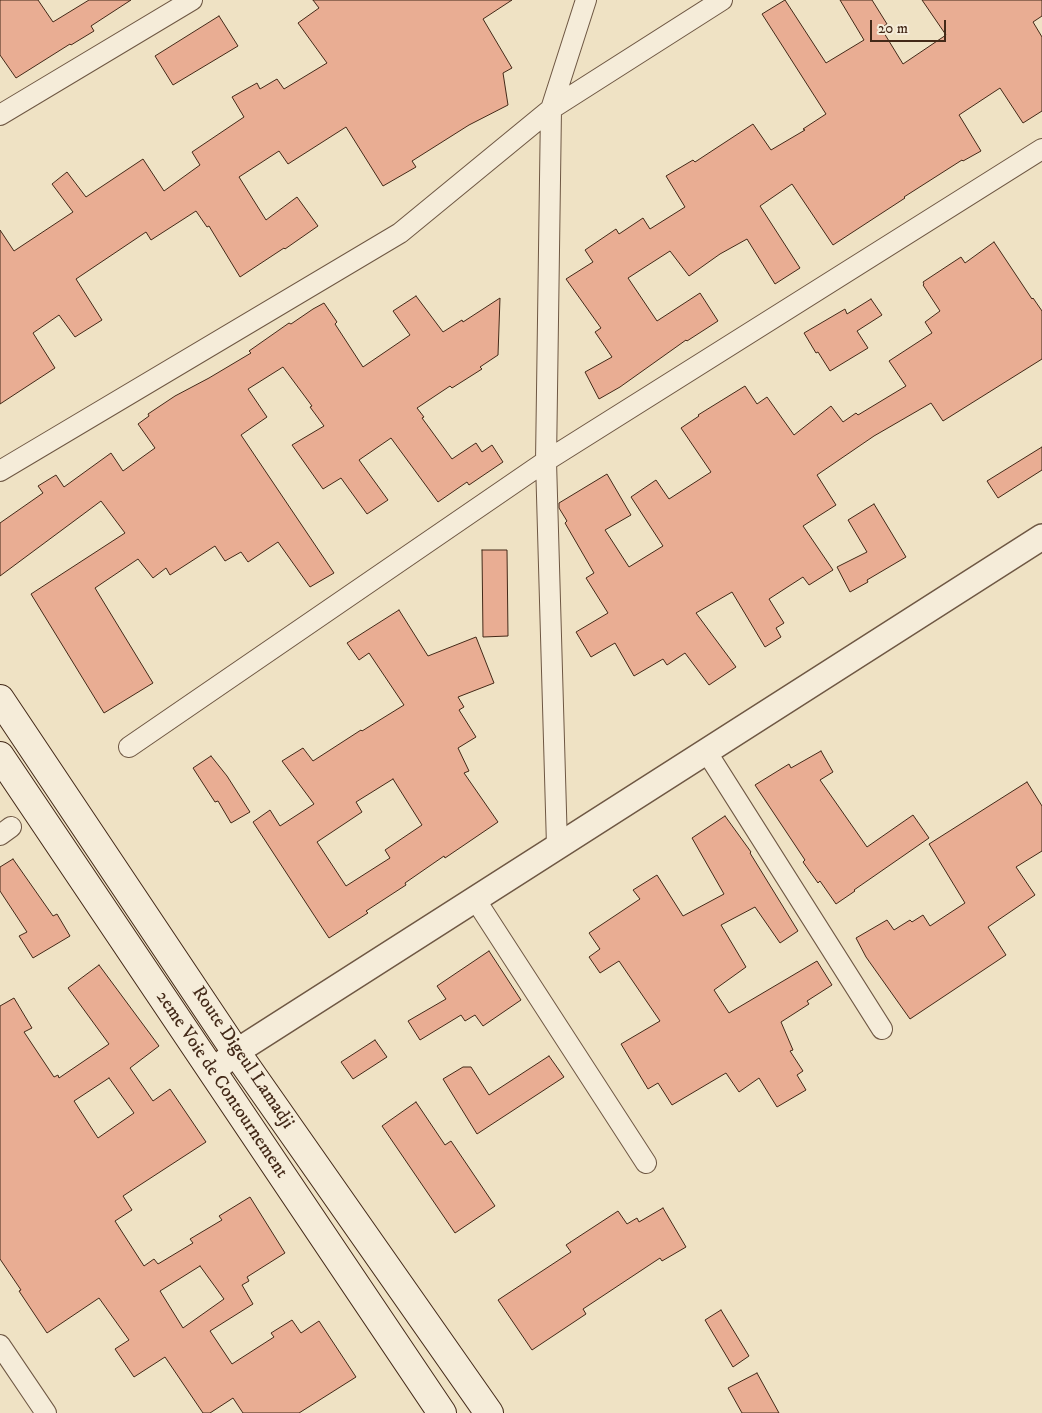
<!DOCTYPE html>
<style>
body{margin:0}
#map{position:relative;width:1042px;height:1413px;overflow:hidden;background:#efe2c4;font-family:"IM FELL DW Pica",serif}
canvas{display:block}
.scale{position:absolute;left:870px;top:20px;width:76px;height:22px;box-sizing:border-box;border:2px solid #432918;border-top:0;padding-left:6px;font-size:15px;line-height:18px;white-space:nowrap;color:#432918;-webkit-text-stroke:4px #f5ecd9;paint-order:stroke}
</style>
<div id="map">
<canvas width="1042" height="1413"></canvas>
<div class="scale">20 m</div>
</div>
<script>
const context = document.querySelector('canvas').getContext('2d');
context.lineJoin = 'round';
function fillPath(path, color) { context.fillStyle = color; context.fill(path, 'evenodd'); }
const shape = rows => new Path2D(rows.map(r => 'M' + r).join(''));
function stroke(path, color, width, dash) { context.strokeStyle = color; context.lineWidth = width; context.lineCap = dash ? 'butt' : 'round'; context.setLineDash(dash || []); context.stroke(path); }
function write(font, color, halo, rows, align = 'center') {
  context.font = font + ' "IM FELL DW Pica",serif'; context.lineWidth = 4; context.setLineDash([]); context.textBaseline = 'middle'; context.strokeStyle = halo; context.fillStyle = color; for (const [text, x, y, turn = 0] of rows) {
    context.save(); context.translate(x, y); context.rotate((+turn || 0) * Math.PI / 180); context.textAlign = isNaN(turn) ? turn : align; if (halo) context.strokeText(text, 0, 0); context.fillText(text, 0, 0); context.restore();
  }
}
const building = shape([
 [0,0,38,0,53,22,89,0,131,0,91,26,94,31,71,45,70,44,16,78,0,55,0,0],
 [313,0,512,0,483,19,512,68,503,73,508,105,469,125,412,161,416,167,383,186,346,127,288,164,279,151,239,177,266,220,297,197,318,226,285,249,284,248,240,277,209,226,207,227,196,211,151,240,146,232,76,279,102,320,75,337,59,315,33,333,55,368,0,404,0,230,14,251,73,212,52,184,67,172,86,197,143,159,164,191,200,165,192,152,244,117,232,97,257,83,260,89,277,79,284,89,327,63,298,23,319,8,313,0],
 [785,0,826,63,864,40,840,0,872,0,887,24,881,28,903,64,946,35,922,0,1042,0,1042,16,1033,22,1042,37,1042,111,1023,123,1000,88,959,115,981,151,963,161,962,160,904,197,905,198,833,245,792,184,760,206,800,268,775,284,747,239,720,254,689,276,670,251,628,278,657,321,700,293,718,321,687,341,686,340,620,387,599,399,585,372,612,357,595,332,601,328,566,279,593,262,585,250,616,229,619,234,643,218,650,229,685,207,666,176,693,160,695,162,753,124,771,150,805,130,803,129,826,114,762,14,785,0],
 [219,16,238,46,173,85,155,56,219,16],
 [994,242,1032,299,1033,298,1042,311,1042,359,943,421,931,403,874,436,817,475,836,505,803,526,833,570,809,585,803,577,769,599,784,623,776,628,781,637,765,647,732,592,696,613,736,667,709,685,685,653,667,665,663,659,634,676,615,643,591,657,576,632,608,613,586,578,594,573,565,523,567,521,559,508,559,503,607,474,631,515,605,530,629,567,663,546,631,497,656,480,669,499,711,472,681,428,699,416,698,415,745,386,757,404,767,397,794,435,831,406,843,422,856,413,858,415,906,386,889,361,932,333,925,322,940,311,923,285,924,284,923,282,961,257,965,263,994,242],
 [416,296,443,332,462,320,463,322,500,298,498,355,480,367,482,369,452,388,450,386,417,408,424,417,422,418,452,459,476,443,482,452,492,445,503,462,469,485,467,482,438,502,391,438,359,460,388,500,367,514,341,478,323,489,292,445,324,426,310,407,312,406,283,367,248,389,267,417,241,435,334,573,310,587,278,542,248,562,241,552,225,561,215,546,170,575,166,568,153,578,138,559,95,588,153,683,104,713,31,594,125,533,101,501,0,576,0,523,43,493,38,486,56,475,64,487,111,453,123,471,155,448,138,424,149,416,148,414,175,396,209,378,251,353,249,351,289,323,291,324,313,309,324,303,337,322,335,324,363,367,410,335,393,311,416,296],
 [871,299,882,315,857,331,868,348,830,371,818,352,816,353,804,333,845,309,847,314,871,299],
 [1042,447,1042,470,998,498,987,481,1042,447],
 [874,504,906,557,867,580,868,582,850,592,837,567,867,552,848,520,874,504],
 [482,550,507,550,508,636,483,637,482,550],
 [399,610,428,656,476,637,494,683,458,697,464,707,459,710,476,737,458,748,469,771,464,773,498,822,445,858,444,856,405,883,406,885,366,911,368,913,329,938,253,822,270,810,280,826,314,804,282,761,303,748,313,761,361,730,362,731,404,705,369,653,359,660,347,643,399,610],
 [393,779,422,825,385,850,390,858,346,886,317,842,362,812,356,802,393,779],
 [821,751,833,772,820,780,867,847,913,815,929,838,854,890,855,891,836,904,820,881,818,883,803,862,805,860,755,785,789,764,791,768,821,751],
 [211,756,227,776,250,812,231,823,218,801,215,802,193,768,211,756],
 [1027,782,1042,806,1042,851,1016,867,1035,895,988,927,1006,955,910,1019,866,957,856,938,887,920,894,930,910,920,912,922,923,915,930,926,965,903,929,844,1027,782],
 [725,816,751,852,750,853,798,931,780,943,755,907,721,925,746,967,714,990,729,1013,817,961,832,985,807,1001,809,1004,781,1022,793,1050,790,1051,803,1071,797,1075,806,1090,777,1107,759,1078,739,1092,726,1073,672,1105,658,1083,648,1089,621,1044,660,1021,619,961,600,973,589,957,600,949,589,933,640,899,633,890,657,875,683,916,724,894,692,838,725,816],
 [13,859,53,916,57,914,70,936,33,958,19,936,27,932,0,891,0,867,13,859],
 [489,951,521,1000,483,1026,475,1015,465,1021,461,1015,420,1040,408,1021,446,999,437,986,489,951],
 [99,965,159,1046,130,1068,153,1101,170,1089,206,1142,123,1196,132,1210,115,1221,144,1266,154,1259,158,1264,193,1243,190,1239,222,1220,219,1216,250,1197,285,1253,247,1277,249,1281,242,1285,253,1304,210,1331,232,1364,274,1337,271,1333,292,1320,301,1333,319,1321,356,1377,299,1413,243,1413,233,1398,210,1413,203,1413,165,1357,134,1377,115,1349,129,1340,99,1298,47,1333,19,1291,21,1290,0,1259,0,1006,14,998,32,1028,24,1032,54,1077,58,1075,59,1078,109,1044,68,988,99,965],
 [109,1078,134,1113,98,1138,74,1101,109,1078],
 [200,1266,224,1299,183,1328,160,1291,200,1266],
 [375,1040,387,1057,353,1079,341,1062,375,1040],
 [549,1056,564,1077,477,1134,443,1079,463,1067,471,1067,489,1095,549,1056],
 [416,1102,445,1145,451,1141,495,1206,455,1233,382,1126,416,1102],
 [663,1208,686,1247,662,1261,660,1258,583,1309,586,1314,532,1350,498,1300,571,1252,566,1245,618,1211,627,1224,637,1218,639,1222,663,1208],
 [721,1310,749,1356,733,1367,705,1320,721,1310],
 [757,1373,779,1413,742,1413,728,1388,757,1373]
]);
fillPath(building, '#e9ad93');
stroke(building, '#432918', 1);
const minor = shape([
 [0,115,192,0],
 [0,471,400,233,551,109,722,0],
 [129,747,546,461,1042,149],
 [706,751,882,1029],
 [0,835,11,827],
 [557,846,546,461,551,109,586,0],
 [475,899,646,1163],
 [0,1345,46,1413]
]);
const tertiary = shape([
 [212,1072,236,1052,1042,537]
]);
const secondary = shape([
 [0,699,236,1052,489,1413],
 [0,756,442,1413]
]);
stroke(minor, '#6e5743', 22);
stroke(tertiary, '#6e5743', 28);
stroke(secondary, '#432918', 30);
stroke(minor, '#f5ecd9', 20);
stroke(tertiary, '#f5ecd9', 25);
stroke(secondary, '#f5ecd9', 28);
write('19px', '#432918', '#f5ecd9', [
 ["Route Digeul Lamadji",242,1058,56],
 ["2eme Voie de Contournement",221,1085,56]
]);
</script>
